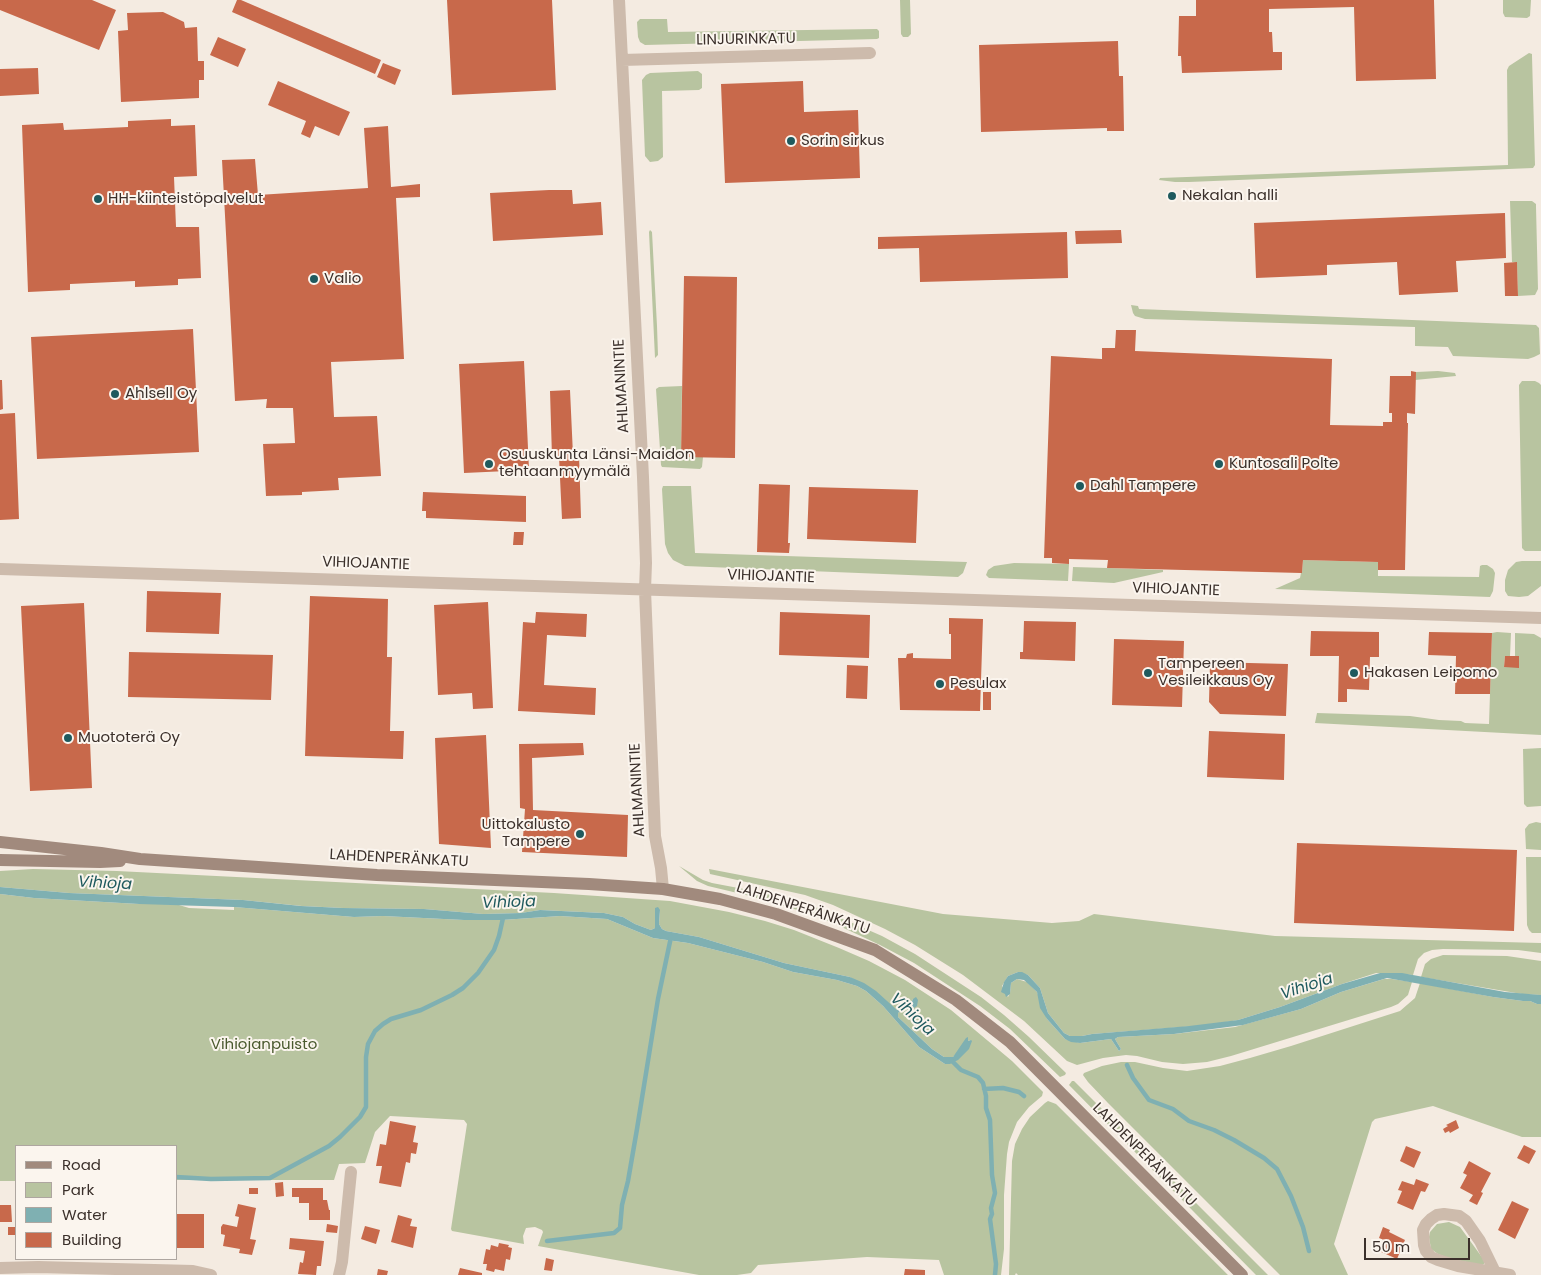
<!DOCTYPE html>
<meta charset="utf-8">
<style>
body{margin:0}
#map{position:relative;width:1541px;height:1275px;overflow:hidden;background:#f4ebe1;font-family:Poppins,sans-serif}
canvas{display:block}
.legend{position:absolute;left:15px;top:1145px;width:162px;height:115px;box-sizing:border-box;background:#fbf5ee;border:1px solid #aea6a0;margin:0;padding:6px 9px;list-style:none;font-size:15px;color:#3b302b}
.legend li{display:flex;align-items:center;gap:10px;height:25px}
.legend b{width:25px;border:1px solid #aea6a0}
.scale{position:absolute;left:1364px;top:1238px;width:106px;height:22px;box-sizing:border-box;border:2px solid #3b302b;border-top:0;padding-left:6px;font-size:15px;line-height:18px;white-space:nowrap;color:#3b302b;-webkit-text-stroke:4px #fbf5ee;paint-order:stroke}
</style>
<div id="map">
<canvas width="1541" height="1275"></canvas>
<ul class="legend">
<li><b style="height:6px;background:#a18a7d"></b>Road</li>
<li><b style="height:14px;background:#b8c4a0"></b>Park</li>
<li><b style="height:14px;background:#7fb0b2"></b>Water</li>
<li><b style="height:14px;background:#c8694b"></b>Building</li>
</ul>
<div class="scale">50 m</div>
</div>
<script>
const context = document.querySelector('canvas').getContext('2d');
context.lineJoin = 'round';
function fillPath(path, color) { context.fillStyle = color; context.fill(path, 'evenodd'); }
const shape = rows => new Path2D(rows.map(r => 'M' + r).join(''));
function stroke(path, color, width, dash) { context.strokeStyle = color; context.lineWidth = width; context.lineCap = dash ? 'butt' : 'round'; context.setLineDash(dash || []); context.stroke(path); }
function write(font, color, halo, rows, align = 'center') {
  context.font = font + ' Poppins,sans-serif'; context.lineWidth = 4; context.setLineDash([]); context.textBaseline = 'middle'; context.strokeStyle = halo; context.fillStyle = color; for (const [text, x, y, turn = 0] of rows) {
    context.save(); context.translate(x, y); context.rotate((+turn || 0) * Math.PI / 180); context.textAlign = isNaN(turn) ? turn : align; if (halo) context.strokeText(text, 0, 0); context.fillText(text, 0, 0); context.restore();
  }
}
fillPath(shape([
 [900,0,910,0,911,34,908,37,903,37,901,34],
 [1503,0,1531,0,1530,16,1527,18,1505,17,1503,13],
 [640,19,667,19,668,32,877,29,879,31,879,38,877,39,645,45,640,42,638,37,637,22],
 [1529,53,1532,54,1532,56,1535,165,1533,168,1189,182,1175,182,1159,180,1160,178,1508,165,1507,70,1509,66],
 [698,71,702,74,702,88,699,90,662,91,663,157,658,161,650,162,645,156,642,80,646,75,650,73],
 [1510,201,1532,201,1536,204,1536,207,1538,289,1535,295,1518,296,1517,263,1512,262],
 [650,230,652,232,657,326,658,355,655,358,649,232],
 [1131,305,1138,306,1139,309,1536,325,1539,328,1540,354,1534,357,1528,359,1453,356,1448,347,1415,346,1415,327,1145,319,1135,316,1133,313],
 [1438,371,1455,373,1456,376,1415,380,1416,372],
 [1522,381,1535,381,1539,383,1541,385,1541,551,1525,551,1522,548,1519,385],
 [682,386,681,457,703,457,702,467,700,469,662,467,661,465,656,389,659,387],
 [663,486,691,486,695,553,967,562,963,573,958,577,685,566,673,560,668,553,665,544,662,489],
 [1303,560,1378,562,1378,576,1479,577,1480,566,1482,565,1487,565,1493,569,1495,573,1493,591,1490,597,1275,589,1300,578,1301,573,1302,573],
 [1522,561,1541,561,1541,586,1528,596,1519,597,1508,596,1505,591,1505,580,1508,570,1516,562],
 [1014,563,1069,564,1068,581,989,578,986,575,988,570,994,566],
 [1073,567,1107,568,1163,570,1163,572,1114,583,1072,581],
 [1497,632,1511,633,1510,656,1505,656,1504,667,1519,667,1519,657,1515,656,1515,633,1534,634,1541,638,1541,735,1315,723,1317,713,1410,716,1439,720,1461,721,1465,723,1489,724,1492,633],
 [1541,748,1541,806,1527,807,1524,804,1523,749],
 [1536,822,1541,823,1541,850,1526,849,1525,829,1529,824],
 [1526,857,1541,857,1541,933,1532,933,1529,930,1527,925],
 [679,866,703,880,712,883,770,894,818,908,882,936,915,954,981,997,1004,1015,1029,1037,1066,1073,1065,1075,1060,1077,1010,1029,980,1006,914,963,880,945,833,923,804,912,750,896,708,886,697,881],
 [33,869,117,871,554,893,670,901,729,912,765,921,794,930,839,948,869,961,905,980,951,1010,1012,1061,1043,1092,1042,1096,1029,1107,1017,1122,1009,1142,1007,1154,1004,1195,1004,1249,1001,1275,944,1275,939,1260,867,1257,758,1265,751,1273,737,1275,699,1275,538,1246,543,1232,542,1230,535,1227,526,1228,523,1236,524,1244,452,1231,451,1229,467,1124,464,1120,390,1116,375,1132,365,1163,339,1164,334,1180,176,1180,176,1146,16,1146,16,1181,0,1181,0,894,34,898,139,904,166,904,179,905,189,908,234,910,234,907,354,917,383,916,464,920,502,920,560,916,607,919,653,938,688,943,763,962,793,972,837,980,857,986,866,991,883,1006,919,1047,945,1064,954,1062,971,1040,968,1041,953,1057,944,1057,932,1049,898,1017,898,1013,904,1009,914,1008,913,999,911,1003,897,1010,850,977,784,963,699,937,666,931,662,929,659,924,660,910,655,910,655,928,651,930,635,924,623,917,604,913,540,910,521,913,483,914,424,909,343,908,302,906,243,900,69,893,0,887,0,871],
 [709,869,943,914,1052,923,1079,921,1094,914,1275,936,1541,943,1541,953,1518,950,1443,949,1432,950,1424,953,1418,959,1413,975,1392,973,1376,973,1342,984,1280,1007,1238,1020,1208,1025,1092,1034,1082,1036,1070,1036,1064,1033,1048,1013,1040,988,1028,975,1018,972,1008,976,1002,986,1008,997,1010,993,1011,983,1017,979,1027,982,1037,992,1047,1019,1065,1039,1080,1043,1111,1039,1119,1051,1121,1049,1115,1039,1118,1037,1174,1034,1235,1027,1301,1009,1341,992,1384,979,1392,979,1412,982,1408,995,1398,1004,1391,1007,1231,1056,1207,1062,1183,1064,1162,1062,1137,1056,1126,1055,1103,1058,1077,1065,1067,1061,1024,1021,963,975,915,945,885,929,833,905,805,895,710,874],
 [1443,955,1507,956,1541,961,1541,995,1522,994,1421,977,1425,964,1431,959],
 [1420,983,1493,997,1523,1001,1530,1001,1537,1004,1541,1004,1541,1137,1522,1137,1433,1106,1375,1119,1372,1122,1335,1241,1334,1244,1348,1275,1280,1275,1108,1103,1088,1082,1083,1075,1084,1073,1102,1066,1121,1062,1135,1062,1163,1068,1187,1071,1220,1066,1250,1058,1291,1046,1400,1011,1415,998],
 [1072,1081,1074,1081,1268,1275,1256,1275,1069,1085],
 [1048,1101,1056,1104,1228,1275,1018,1275,1016,1273,1015,1275,1009,1275,1012,1161,1015,1144,1022,1129,1030,1117,1045,1103],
 [1449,1222,1460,1227,1484,1260,1484,1264,1482,1265,1451,1259,1438,1254,1431,1249,1429,1237,1430,1232,1437,1224]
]), '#b8c4a0');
fillPath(shape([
 [0,887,69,893,243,900,301,906,343,908,424,909,483,914,521,913,540,910,604,913,623,917,635,924,651,930,655,928,655,908,658,907,660,910,659,924,662,929,666,931,699,937,784,963,850,977,864,983,876,991,897,1010,911,1003,913,999,916,997,918,1000,917,1006,914,1008,904,1009,898,1013,898,1017,932,1049,944,1057,953,1057,966,1038,968,1037,968,1041,971,1040,972,1041,969,1049,958,1060,950,1064,945,1064,919,1047,883,1006,866,991,857,986,837,980,793,972,763,962,688,943,653,938,607,919,560,916,502,920,464,920,383,916,354,917,234,907,139,904,34,898,0,894],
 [1018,972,1022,972,1028,975,1040,988,1048,1013,1064,1033,1070,1036,1082,1036,1092,1034,1189,1026,1238,1020,1280,1007,1342,984,1380,973,1402,973,1505,992,1541,995,1541,1004,1537,1004,1530,1001,1523,1001,1493,997,1387,978,1341,992,1301,1009,1243,1025,1174,1034,1118,1037,1115,1039,1121,1049,1119,1051,1111,1039,1080,1043,1071,1042,1065,1039,1047,1019,1040,1008,1037,992,1024,980,1017,979,1011,983,1010,994,1006,997,1005,994,1001,992,1004,982,1008,976]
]), '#7fb0b2');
stroke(shape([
 [951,1060,961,1070,978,1077,983,1083,986,1096,986,1108,990,1120,992,1175,995,1193,991,1208,992,1214,990,1219,996,1264,995,1275],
 [1127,1065,1133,1078,1149,1100,1173,1109,1189,1121,1214,1130,1234,1140,1264,1158,1277,1169,1291,1196,1303,1227,1309,1251],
 [984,1089,1003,1088,1019,1092,1024,1096],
 [176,1177,211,1179,270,1178,329,1146,340,1137,360,1117,366,1107,366,1057,368,1044,375,1031,383,1024,391,1019,421,1010,452,995,463,988,478,973,494,950,499,936,503,918],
 [547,1241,614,1233,620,1228,622,1205,628,1181,637,1129,658,999,671,937]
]), '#7fb0b2', 4.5);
fillPath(shape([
 [0,0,92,0,116,10,99,50,0,10],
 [237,0,241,0,381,60,375,74,232,12],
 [447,0,552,0,556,90,452,95],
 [1196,0,1434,0,1436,79,1356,81,1354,7,1269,9,1269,32,1272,32,1273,52,1282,52,1282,70,1182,73,1181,56,1178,56,1179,16,1196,16],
 [163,12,184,22,185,28,197,27,198,61,204,61,204,80,199,80,199,98,121,102,118,31,128,30,127,13],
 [218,37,246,49,238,67,210,55],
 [1118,41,1119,76,1123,76,1124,131,1107,131,1107,128,981,132,979,45],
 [383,63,401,70,395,85,377,77],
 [38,68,39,94,0,96,0,69],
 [278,81,350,112,339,136,315,126,310,138,301,134,306,121,268,105],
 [803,81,804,112,858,110,860,178,725,183,721,84],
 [171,119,171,126,195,125,197,176,174,177,176,227,199,227,201,278,178,279,178,285,135,287,135,281,70,284,70,290,28,292,22,125,63,123,64,130,128,127,128,121],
 [388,126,391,187,420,184,420,197,396,198,404,359,331,362,334,417,377,416,381,476,338,478,339,490,302,492,302,495,266,496,263,444,295,443,293,408,266,408,267,399,235,401,222,160,255,159,258,195,368,188,364,128],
 [549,190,572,190,573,204,601,202,603,235,493,241,490,193],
 [1505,213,1506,258,1456,261,1458,292,1399,295,1397,262,1327,265,1327,275,1256,278,1254,223],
 [1121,230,1122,243,1076,244,1075,231],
 [1067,232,1068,278,920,282,919,248,878,249,878,237],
 [1517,262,1518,296,1505,296,1504,263],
 [684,276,737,277,735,458,681,457],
 [193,329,199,452,37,459,31,337],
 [1116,330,1136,330,1135,351,1332,359,1330,425,1383,426,1383,422,1392,422,1392,413,1389,413,1390,376,1411,376,1411,371,1416,372,1415,414,1407,413,1407,423,1408,423,1405,570,1378,570,1378,562,1303,560,1302,573,1301,573,1107,568,1108,560,1069,559,1069,564,1052,563,1052,558,1044,558,1051,356,1102,359,1102,348,1115,348],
 [524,361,529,470,464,473,459,364],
 [0,380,2,380,3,409,0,410],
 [570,390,573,455,579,455,581,518,562,519,559,457,552,457,550,391],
 [15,413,19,519,0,520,0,414],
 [759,484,790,485,788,543,790,543,789,553,757,552],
 [809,487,918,490,916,543,807,539],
 [423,492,526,496,526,522,426,518,426,511,422,511],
 [514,532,524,532,523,545,513,545],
 [147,591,221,593,219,634,146,632],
 [310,596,388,599,387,657,392,657,390,731,404,731,403,759,305,756],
 [488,602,493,708,473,709,472,693,438,695,434,605],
 [84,603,92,788,30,791,21,606],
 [536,612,587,614,586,637,547,635,544,685,596,688,595,715,518,711,523,622,535,623],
 [780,612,870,615,869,658,779,655],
 [949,618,983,619,980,711,900,710,898,658,906,658,907,654,913,653,913,658,951,659,951,634,949,634],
 [1024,621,1076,622,1075,661,1020,659,1020,652,1023,652],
 [1311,631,1379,632,1379,657,1370,657,1369,690,1347,689,1347,702,1338,702,1339,656,1310,656],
 [1429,632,1492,633,1490,694,1455,694,1456,656,1428,655],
 [1114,639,1184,641,1182,707,1112,705],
 [129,652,273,655,271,700,128,697],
 [1505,656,1519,656,1519,668,1504,667],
 [1210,662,1288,664,1286,716,1220,714,1209,702],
 [847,665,868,666,867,699,846,698],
 [983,692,991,692,991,710,983,710],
 [1209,731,1285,734,1284,780,1207,777],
 [486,735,491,848,439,844,435,738],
 [583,743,584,755,532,758,533,810,628,815,627,857,522,852,525,809,520,808,519,744],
 [1297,843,1517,850,1514,931,1294,923],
 [1456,1120,1459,1128,1450,1133,1449,1131,1445,1133,1443,1129,1448,1126,1446,1125],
 [390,1121,416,1126,413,1142,418,1143,416,1154,411,1153,410,1163,406,1162,401,1187,379,1183,382,1166,376,1166,380,1144,386,1145],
 [1524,1145,1536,1151,1529,1164,1517,1158],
 [1406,1146,1421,1152,1414,1168,1400,1161],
 [1469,1161,1491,1173,1481,1192,1483,1193,1477,1205,1469,1201,1473,1195,1460,1188,1467,1175,1463,1173],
 [1416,1179,1429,1184,1425,1192,1421,1191,1413,1210,1397,1203,1402,1191,1398,1190,1402,1181,1414,1185],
 [283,1182,284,1196,276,1197,275,1183],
 [249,1188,258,1188,258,1194,249,1194],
 [292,1188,323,1188,323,1200,327,1200,329,1210,330,1210,330,1220,309,1220,309,1203,299,1203,299,1197,292,1197],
 [1512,1201,1529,1209,1515,1239,1498,1230],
 [238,1204,256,1208,250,1239,256,1240,252,1255,239,1253,240,1249,223,1246,225,1235,221,1234,221,1227,223,1224,237,1227,239,1217,235,1216],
 [0,1205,11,1205,12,1222,0,1222],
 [176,1214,204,1214,204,1248,176,1248],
 [398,1215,412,1219,410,1226,417,1227,413,1248,391,1242],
 [327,1224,338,1226,337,1233,326,1232],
 [365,1226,380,1230,376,1244,361,1239],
 [8,1227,16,1227,16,1235,8,1235],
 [1383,1227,1390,1230,1389,1232,1405,1240,1397,1259,1379,1251,1384,1240,1379,1238],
 [290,1238,324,1241,321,1266,317,1266,316,1275,298,1274,300,1262,303,1263,305,1251,289,1249],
 [499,1243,509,1245,508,1247,512,1248,510,1260,506,1259,504,1271,495,1269,494,1272,486,1270,487,1264,483,1264,486,1249,490,1250,491,1245,498,1247],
 [546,1258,554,1260,552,1271,544,1270],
 [460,1268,482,1273,482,1275,458,1275],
 [378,1269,388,1271,387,1275,377,1275],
 [905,1269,925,1270,925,1275,904,1275]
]), '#c8694b');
stroke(shape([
 [619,0,643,477,646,563,645,590,655,836,661,868,663,889],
 [622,60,870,53],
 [0,569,1541,618],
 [0,1268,38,1267,193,1271,211,1275],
 [1495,1272,1480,1241,1466,1221,1459,1216,1444,1214,1437,1215,1431,1219,1426,1224,1423,1230,1424,1245,1426,1251,1431,1257,1438,1260,1458,1266,1510,1275],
 [339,1275,342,1262,351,1172]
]), '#cdbbac', 12);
stroke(shape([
 [0,842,101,853,140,859,377,875,589,884,663,889,720,899,776,914,875,950,956,1000,1010,1042,1242,1275],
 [0,860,100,862,120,861]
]), '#a18a7d', 12);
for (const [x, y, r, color] of [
 [791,141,5,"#1f5a5e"],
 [1172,196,5,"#1f5a5e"],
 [98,199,5,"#1f5a5e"],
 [314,279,5,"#1f5a5e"],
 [115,394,5,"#1f5a5e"],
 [489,464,5,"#1f5a5e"],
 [1219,464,5,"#1f5a5e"],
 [1080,486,5,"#1f5a5e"],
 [1148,673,5,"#1f5a5e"],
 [1354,673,5,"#1f5a5e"],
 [940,684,5,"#1f5a5e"],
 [68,738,5,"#1f5a5e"],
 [580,834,5,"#1f5a5e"]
]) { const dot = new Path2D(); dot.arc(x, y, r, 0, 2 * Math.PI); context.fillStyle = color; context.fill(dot); stroke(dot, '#fbf5ee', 2); }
write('15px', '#3b302b', '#fbf5ee', [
 ["LINJURINKATU",746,40,-1],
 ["AHLMANINTIE",622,386,-93],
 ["VIHIOJANTIE",366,564,2],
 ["VIHIOJANTIE",771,577,2],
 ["VIHIOJANTIE",1176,590,2],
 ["AHLMANINTIE",638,790,-93],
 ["LAHDENPERÄNKATU",399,859,3],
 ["LAHDENPERÄNKATU",803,909,18],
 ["LAHDENPERÄNKATU",1144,1155,45]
]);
write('15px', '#3b302b', '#fbf5ee', [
 ["Sorin sirkus",801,141],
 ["Nekalan halli",1182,196],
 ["HH-kiinteistöpalvelut",108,199],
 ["Valio",324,279],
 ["Ahlsell Oy",125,394],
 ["Osuuskunta Länsi-Maidon",499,455],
 ["tehtaanmyymälä",499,472],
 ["Kuntosali Polte",1229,464],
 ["Dahl Tampere",1090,486],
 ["Tampereen",1158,664],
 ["Vesileikkaus Oy",1158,681],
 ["Hakasen Leipomo",1364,673],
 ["Pesulax",950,684],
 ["Muototerä Oy",78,738],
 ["Uittokalusto",570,825,"right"],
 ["Tampere",570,842,"right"]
], 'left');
write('15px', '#4a5a2e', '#fbf5ee', [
 ["Vihiojanpuisto",264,1045]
]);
write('italic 16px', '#1f5a5e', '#fbf5ee', [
 ["Vihioja",105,884,3],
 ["Vihioja",509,903,-2],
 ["Vihioja",1307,987,-18],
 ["Vihioja",912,1015,43]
]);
</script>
